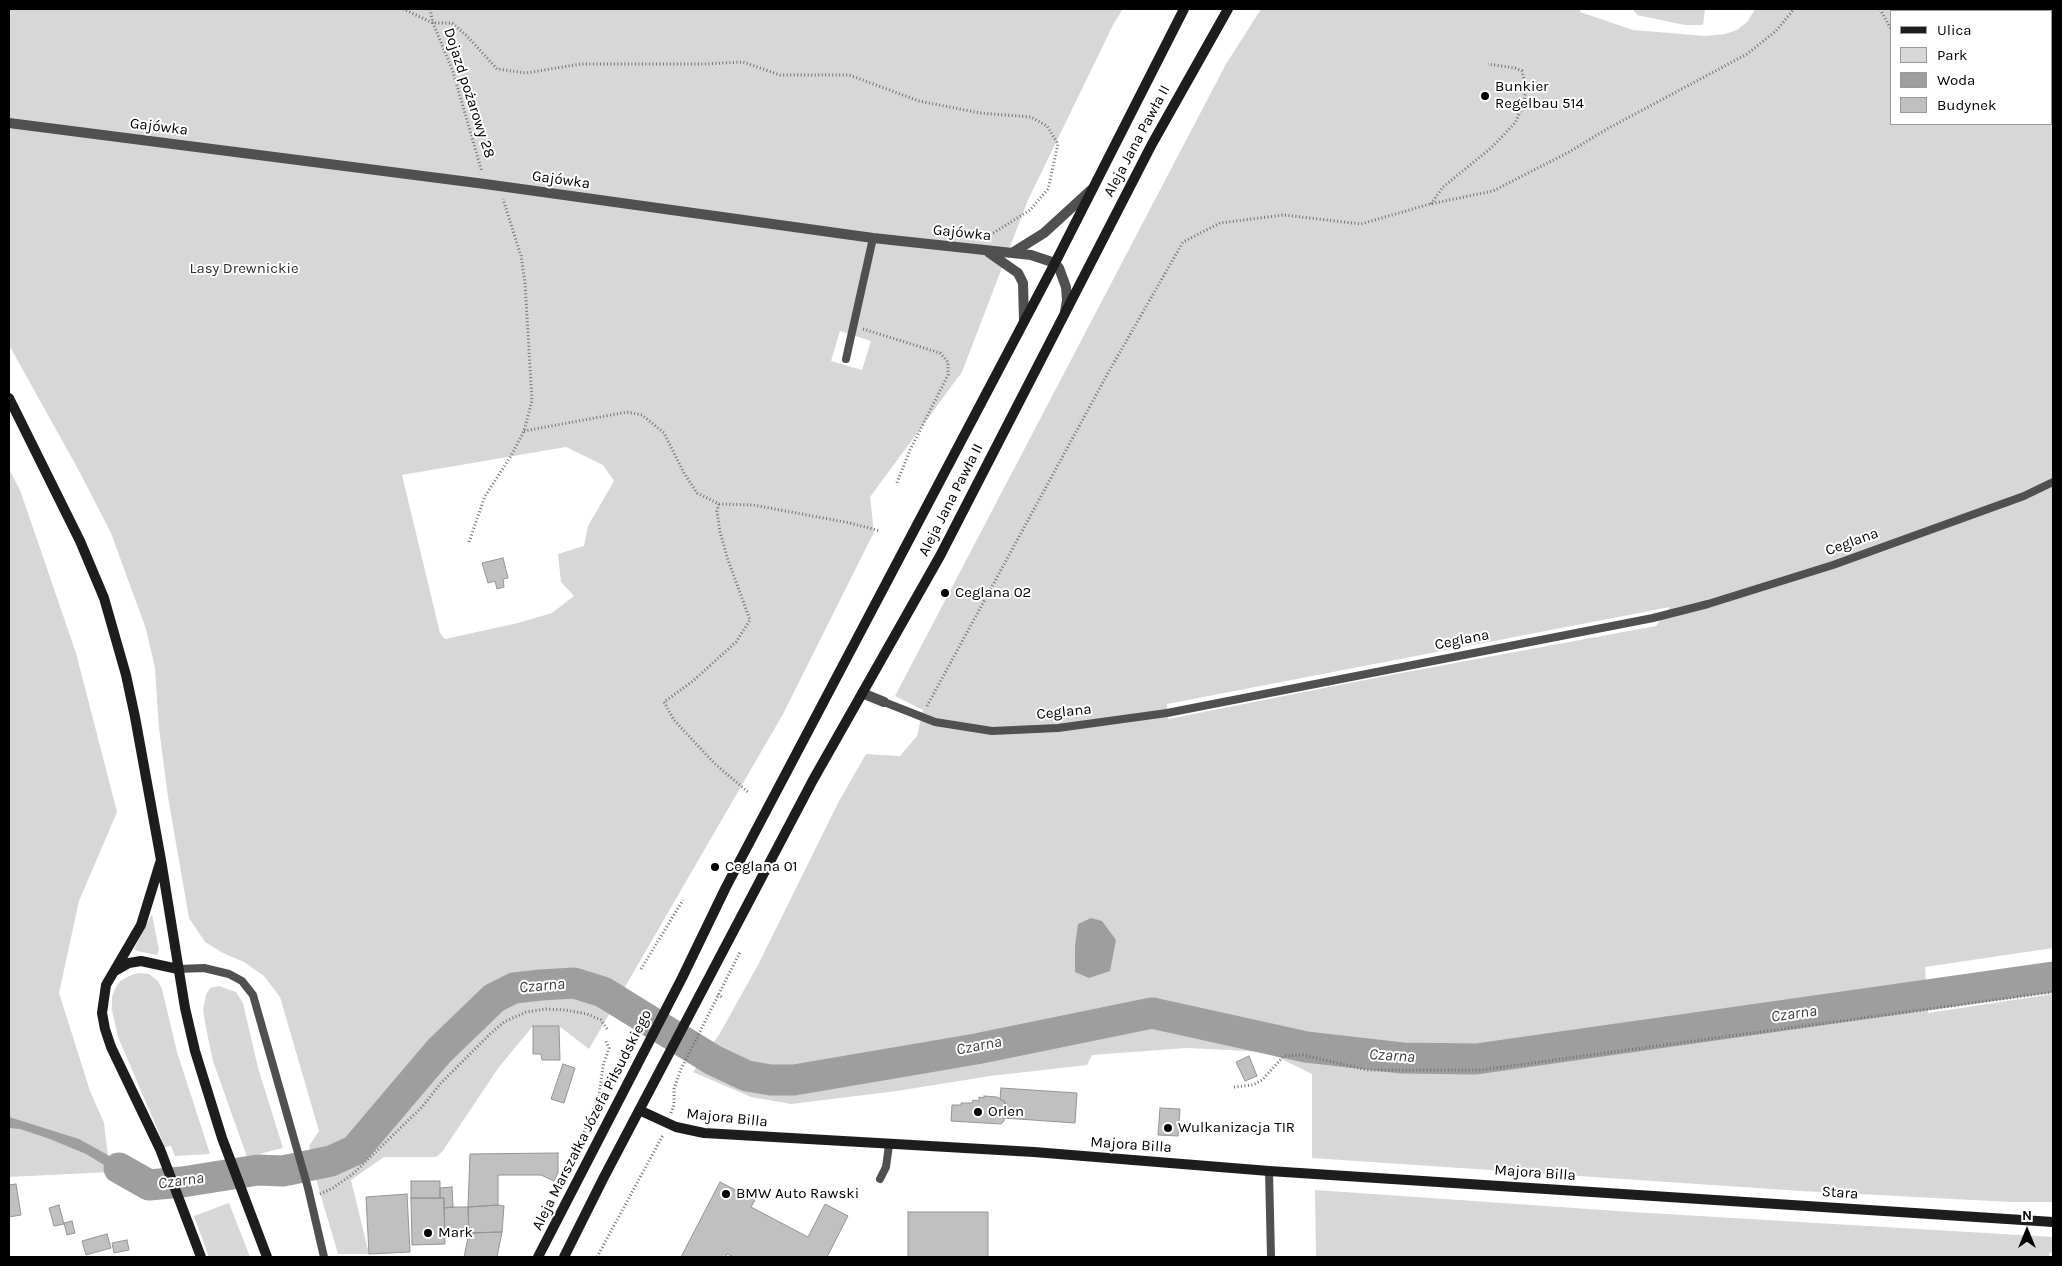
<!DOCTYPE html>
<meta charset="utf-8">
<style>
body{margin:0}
#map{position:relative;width:2062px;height:1266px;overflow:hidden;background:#fff;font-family:Karla,sans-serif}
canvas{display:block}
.frame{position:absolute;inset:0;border:10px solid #000;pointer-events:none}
.legend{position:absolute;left:1890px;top:10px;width:162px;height:115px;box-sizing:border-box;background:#fff;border:1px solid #999;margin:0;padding:6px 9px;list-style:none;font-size:15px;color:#000}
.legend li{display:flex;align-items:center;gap:10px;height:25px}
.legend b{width:25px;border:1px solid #999}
.north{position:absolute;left:2002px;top:1206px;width:50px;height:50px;-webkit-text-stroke:4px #fff;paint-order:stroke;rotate:0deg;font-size:14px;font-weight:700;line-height:20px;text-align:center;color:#000}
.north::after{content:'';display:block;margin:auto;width:18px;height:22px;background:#000;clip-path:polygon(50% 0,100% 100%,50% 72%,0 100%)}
</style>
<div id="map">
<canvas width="2062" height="1266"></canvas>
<div class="frame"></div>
<ul class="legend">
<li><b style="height:6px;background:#1d1d1d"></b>Ulica</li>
<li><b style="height:14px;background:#d7d7d7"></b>Park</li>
<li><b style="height:14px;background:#9e9e9e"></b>Woda</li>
<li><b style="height:14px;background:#c0c0c0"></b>Budynek</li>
</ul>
<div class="north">N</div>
</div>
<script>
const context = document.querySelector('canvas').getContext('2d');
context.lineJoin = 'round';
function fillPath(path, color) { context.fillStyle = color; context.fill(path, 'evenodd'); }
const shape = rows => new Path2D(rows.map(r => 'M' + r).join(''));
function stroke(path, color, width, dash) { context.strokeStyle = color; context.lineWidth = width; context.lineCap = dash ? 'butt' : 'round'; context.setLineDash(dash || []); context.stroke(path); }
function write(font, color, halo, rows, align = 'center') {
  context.font = font + ' Karla,sans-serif'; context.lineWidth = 4; context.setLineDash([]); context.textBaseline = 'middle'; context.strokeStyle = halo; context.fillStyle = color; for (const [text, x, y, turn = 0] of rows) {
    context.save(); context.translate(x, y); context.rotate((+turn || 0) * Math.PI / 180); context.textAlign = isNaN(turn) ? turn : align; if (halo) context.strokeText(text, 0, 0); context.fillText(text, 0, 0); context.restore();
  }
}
fillPath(shape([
 [9,9,1123,9,1114,23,1028,200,962,372,870,497,874,532,783,714,589,1049,559,1026,533,1026,499,1067,442,1152,436,1157,384,1157,351,1180,369,1254,338,1254,318,1186,309,1146,319,1131,280,997,264,976,244,962,223,953,205,942,189,918,168,797,159,728,155,668,146,629,111,533,78,469,9,345],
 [840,331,871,341,862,370,831,361],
 [566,447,603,465,614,481,588,526,584,546,558,554,561,582,574,596,552,613,518,623,445,639,440,633,402,475],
 [1261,9,1580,9,1580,12,1633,30,1706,36,1725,34,1737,30,1748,21,1755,9,1899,9,1901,11,1891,11,1891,124,2051,124,2051,110,2053,111,2053,948,1925,967,1928,1013,2053,994,2053,1202,2011,1202,1801,1191,1312,1158,1312,1074,1267,1052,1187,1048,1092,1055,1087,1065,990,1076,897,1091,791,1104,751,1097,693,1072,719,1035,759,963,838,803,866,754,900,756,917,736,923,710,895,696,1226,64],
 [1670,607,1656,626,1390,675,1168,719,1167,704],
 [1633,9,1705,9,1703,25,1685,25,1637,15],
 [9,469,20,490,76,653,117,812,79,901,59,993,90,1091,104,1123,110,1172,9,1177],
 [152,914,159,950,157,955,137,951,134,949],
 [140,973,149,974,158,981,162,989,177,1052,210,1154,175,1156,171,1146,165,1147,118,1037,112,1010,112,997,115,989,120,981,131,975],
 [219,986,236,992,243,1003,258,1068,283,1148,247,1157,213,1061,206,1028,203,1010,206,995,210,988],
 [1315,1190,1632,1212,2053,1237,2053,1251,2049,1254,2049,1257,1316,1257],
 [229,1203,250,1257,209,1257,194,1216]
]), '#d7d7d7');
fillPath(shape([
 [1091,918,1102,921,1116,940,1110,971,1089,978,1075,972,1075,946,1078,924],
 [9,1117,79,1139,115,1159,137,1175,157,1180,161,1191,148,1189,132,1182,86,1154,50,1139,20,1129,9,1128]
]), '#9e9e9e');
stroke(shape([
 [119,1168,149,1185,182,1182,258,1170,283,1171,331,1161,355,1150,439,1051,494,998,514,988,541,985,574,983,603,992,713,1060,747,1076,771,1080,794,1080,976,1049,1152,1013,1306,1047,1402,1058,1476,1059,2053,977]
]), '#9e9e9e', 31);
const building = shape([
 [2019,9,2053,9,2053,46,2051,46,2051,11,2020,11,2019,9],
 [503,558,508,578,503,579,504,587,497,589,495,581,488,583,482,563,503,558],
 [533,1026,559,1026,560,1060,542,1060,541,1054,533,1054,533,1026],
 [1249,1056,1257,1076,1245,1081,1236,1062,1249,1056],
 [563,1064,575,1068,564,1103,551,1099,563,1064],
 [1001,1088,1077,1093,1075,1123,1004,1118,1005,1102,1000,1099,1001,1088],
 [984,1096,997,1097,1005,1102,1004,1121,1001,1124,951,1121,952,1105,961,1105,961,1103,972,1103,973,1100,979,1101,979,1097,984,1098,984,1096],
 [1160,1108,1180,1109,1178,1136,1158,1135,1160,1108],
 [558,1153,558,1173,554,1181,541,1175,498,1175,498,1205,468,1207,470,1154,558,1153],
 [411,1181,440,1181,440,1198,411,1198,411,1181],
 [720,1182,755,1200,751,1207,808,1237,825,1204,848,1216,827,1257,734,1257,727,1254,726,1257,681,1257,720,1182],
 [16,1184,21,1215,9,1217,9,1185,16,1184],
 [452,1187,453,1207,444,1208,444,1198,440,1198,440,1188,452,1187],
 [407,1194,410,1252,369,1254,366,1197,407,1194],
 [411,1198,444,1198,445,1244,412,1245,411,1198],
 [59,1205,64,1224,54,1226,49,1208,59,1205],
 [498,1205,504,1206,502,1232,469,1233,468,1207,498,1205],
 [453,1207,468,1207,469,1233,445,1234,444,1208,453,1207],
 [908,1212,988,1212,988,1257,908,1257,908,1212],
 [72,1221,75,1233,67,1235,64,1223,72,1221],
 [502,1232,497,1257,464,1257,469,1233,502,1232],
 [107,1234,111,1248,86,1255,82,1241,107,1234],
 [127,1240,129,1250,114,1253,112,1243,127,1240]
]);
fillPath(building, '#c0c0c0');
stroke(building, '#949494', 1);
stroke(shape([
 [403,9,433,23,452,23,467,36,497,69,526,73,581,64,704,64,743,62,780,75,849,75,919,101,980,113,1031,117,1047,126,1058,144,1048,189,1030,210,987,237],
 [430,9,433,23,453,72,482,172],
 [1880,9,1891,29],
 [2051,119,2053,120],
 [1431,204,1443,187,1491,148,1515,123,1524,103,1526,87,1522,71,1515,68,1488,64],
 [863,329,940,353,948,362,948,375,910,450,896,485],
 [524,431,627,412,642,415,664,433,684,473,697,493,719,504,753,505,850,523,880,531],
 [719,504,717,511,720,532,728,560,750,620,736,642,693,681,664,702,674,720,714,763,748,792],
 [469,542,485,496,511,456,524,431,532,401,525,282,521,256,503,199],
 [927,706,1108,373,1183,242,1220,223,1284,215,1361,224,1430,204,1493,191,1569,152,1607,129,1747,54,1776,31,1794,9],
 [641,969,683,900],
 [718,994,723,998],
 [1234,1087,1253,1085,1262,1080,1284,1056,1303,1055,1367,1070,1481,1070,2053,992],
 [671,1113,674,1105,674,1089,681,1069,740,952],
 [579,1145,599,1095,603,1066,609,1048,605,1039],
 [320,1194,333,1188,354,1173,422,1107,440,1084,490,1034,504,1022,526,1012,546,1009,565,1010,587,1014,601,1020,608,1030],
 [597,1257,663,1135]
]), '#727272', 3, [1, 2.5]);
stroke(shape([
 [846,359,873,238],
 [884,702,935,722,992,731,1058,728,1167,713,1653,618,1708,604,1833,565,2024,496,2053,482],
 [178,969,204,968,229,974,242,981,253,995,308,1188,324,1257],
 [1269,1171,1271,1257],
 [880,1179,886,1167,889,1145]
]), '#505050', 8);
stroke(shape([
 [9,123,485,184,873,238,1031,255,1055,263,1059,268,1066,287,1067,300,1065,312],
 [988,252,1018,273,1023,283,1024,320],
 [1012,253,1044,233,1091,190],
 [862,693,884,702]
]), '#505050', 10);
stroke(shape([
 [9,398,80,541,104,598,126,675,135,717,161,860,185,1008,195,1051,222,1138,267,1257],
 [160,863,141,925,106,985,102,1013,105,1029,111,1047,160,1149,201,1257],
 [115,971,129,963,141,961,178,969],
 [639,1110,676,1127,704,1133,1034,1152,1269,1171,2053,1222],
 [538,1257,682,978,726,887,1055,263,1184,9],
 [564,1257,604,1177,813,780,940,556,1152,144,1228,9]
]), '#1d1d1d', 10);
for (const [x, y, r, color] of [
 [1485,96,5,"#000"],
 [945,593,5,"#000"],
 [715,867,5,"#000"],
 [978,1112,5,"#000"],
 [1168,1128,5,"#000"],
 [726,1194,5,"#000"],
 [428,1233,5,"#000"]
]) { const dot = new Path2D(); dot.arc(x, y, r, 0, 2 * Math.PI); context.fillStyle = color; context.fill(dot); stroke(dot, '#fff', 2); }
write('15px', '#000', '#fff', [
 ["Bunkier",1495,87],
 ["Regelbau 514",1495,104],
 ["Ceglana 02",955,593],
 ["Ceglana 01",725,867],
 ["Orlen",988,1112],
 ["Wulkanizacja TIR",1178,1128],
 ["BMW Auto Rawski",736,1194],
 ["Mark",438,1233]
], 'left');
write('15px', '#000', '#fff', [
 ["Dojazd pożarowy 28",469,93,72],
 ["Gajówka",159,127,7],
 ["Aleja Jana Pawła II",1137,141,-62],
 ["Gajówka",561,180,8],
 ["Gajówka",962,233,6],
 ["Aleja Jana Pawła II",951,500,-63],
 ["Ceglana",1852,542,-20],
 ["Ceglana",1462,640,-11],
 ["Ceglana",1064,712,-6],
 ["Majora Billa",727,1118,6],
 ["Aleja Marszałka Józefa Piłsudskiego",592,1120,-63],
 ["Majora Billa",1131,1145,4],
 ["Majora Billa",1535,1173,4],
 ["Stara",1840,1193,4]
]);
write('15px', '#2e2e2e', '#fff', [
 ["Lasy Drewnickie",244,269]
]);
write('italic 16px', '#3f3f3f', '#fff', [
 ["Czarna",542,986,-5],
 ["Czarna",1794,1014,-8],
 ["Czarna",979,1046,-11],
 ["Czarna",1392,1056,4],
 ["Czarna",181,1181,-8]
]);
</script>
